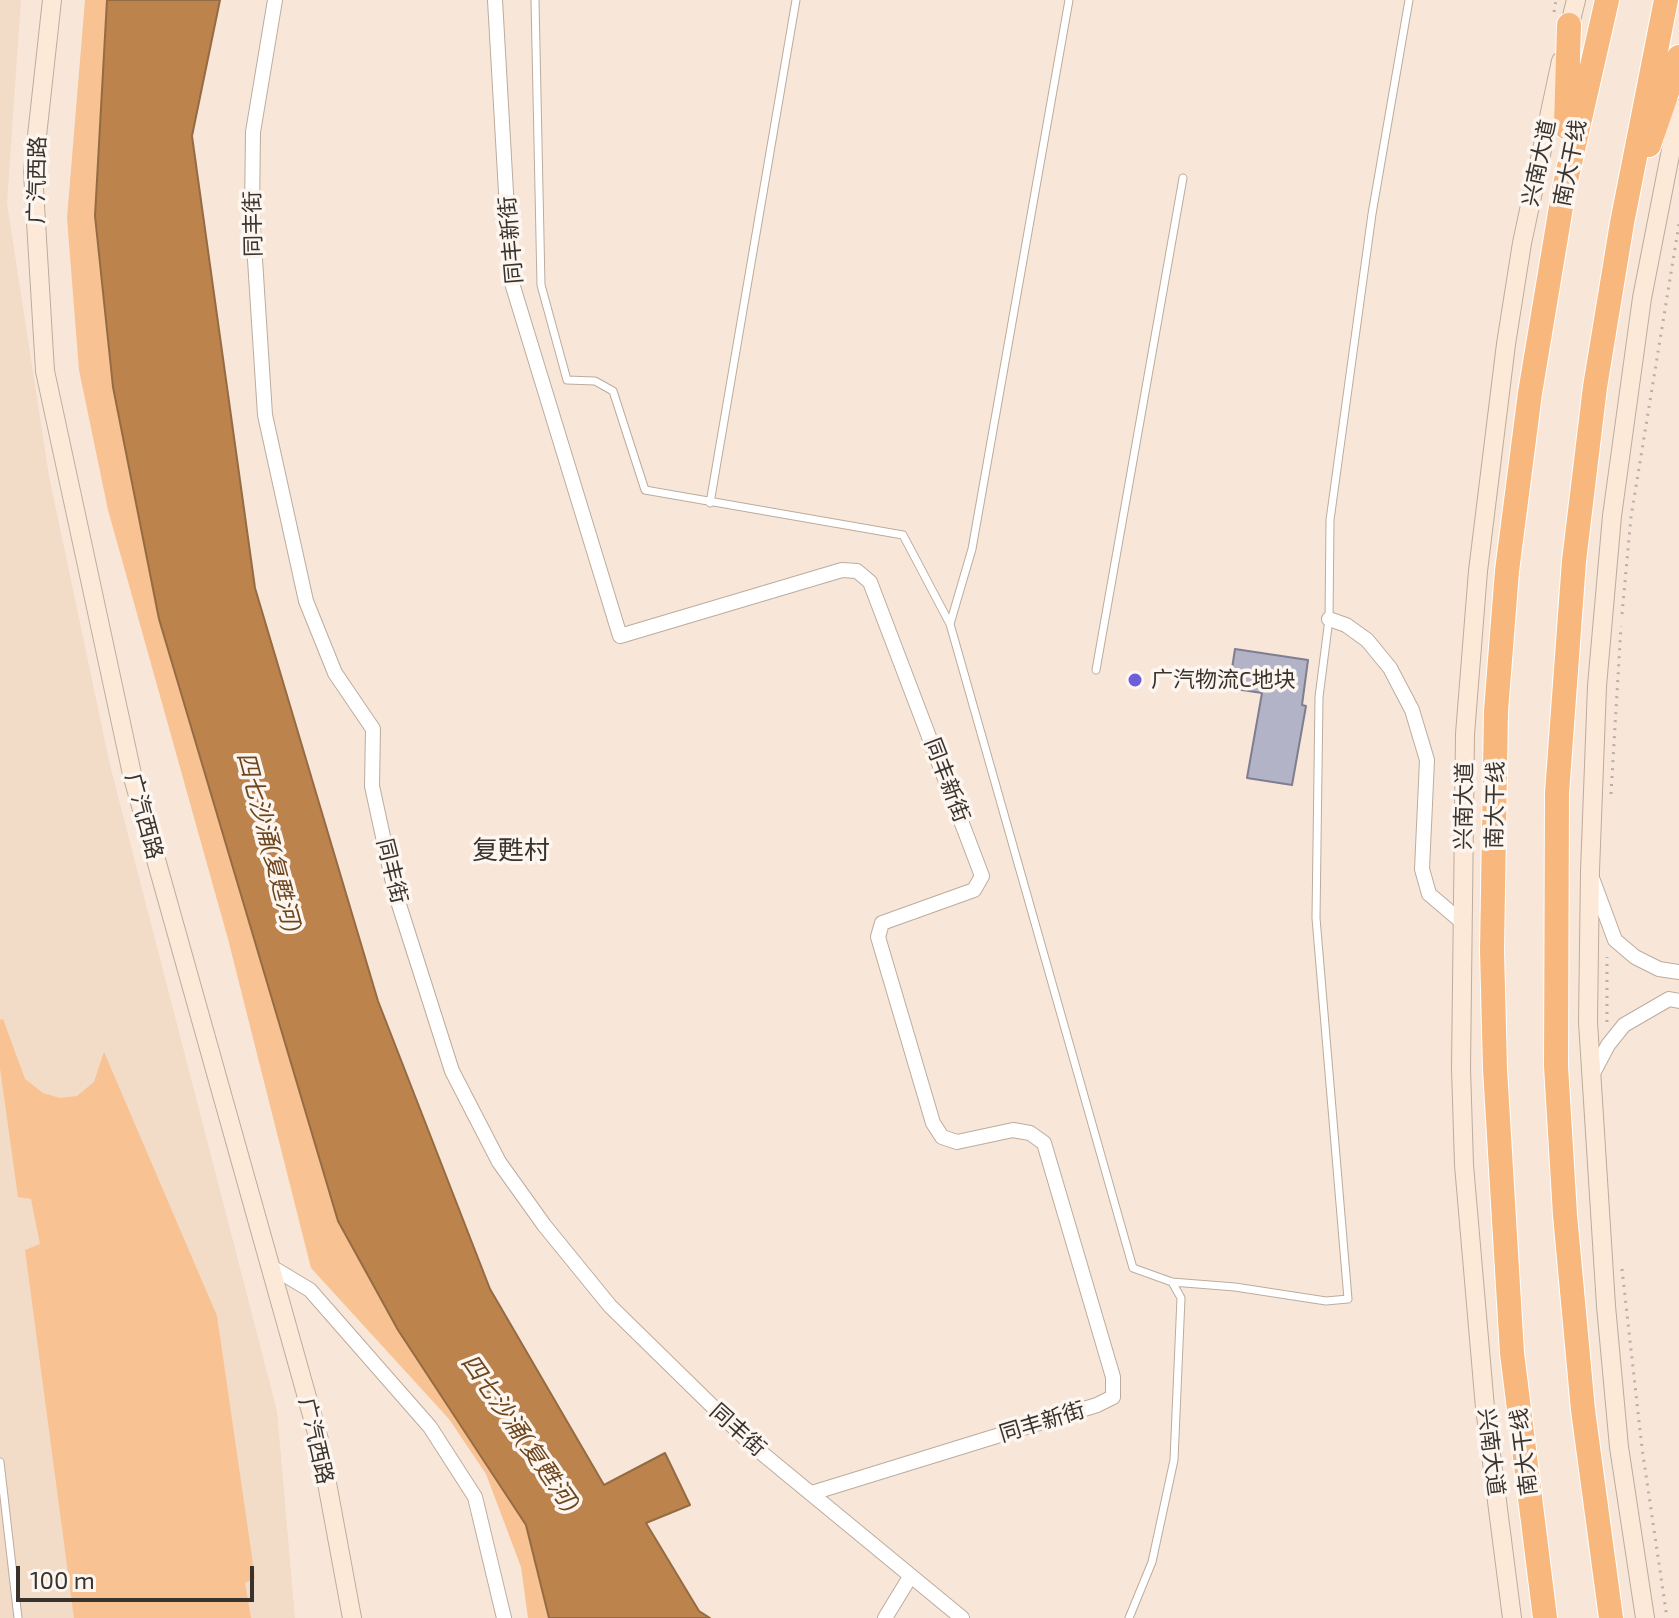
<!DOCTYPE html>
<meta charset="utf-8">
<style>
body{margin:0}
#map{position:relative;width:1679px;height:1618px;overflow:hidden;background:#f8e7d8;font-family:"Exo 2",sans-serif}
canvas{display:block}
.scale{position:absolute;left:16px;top:1566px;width:238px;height:36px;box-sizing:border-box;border:4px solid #39332d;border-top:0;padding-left:10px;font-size:24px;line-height:28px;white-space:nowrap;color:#39332d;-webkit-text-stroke:6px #fdf6f0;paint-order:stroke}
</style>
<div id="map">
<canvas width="1679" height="1618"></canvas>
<div class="scale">100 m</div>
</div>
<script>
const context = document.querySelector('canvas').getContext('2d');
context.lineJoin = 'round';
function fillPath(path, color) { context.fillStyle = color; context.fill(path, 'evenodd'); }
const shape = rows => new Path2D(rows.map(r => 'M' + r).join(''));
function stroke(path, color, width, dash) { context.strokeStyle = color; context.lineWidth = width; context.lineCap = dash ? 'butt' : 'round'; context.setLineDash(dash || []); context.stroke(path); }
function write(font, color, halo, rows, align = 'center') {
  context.font = font + ' "Exo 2","Noto Sans SC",sans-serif'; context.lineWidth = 7; context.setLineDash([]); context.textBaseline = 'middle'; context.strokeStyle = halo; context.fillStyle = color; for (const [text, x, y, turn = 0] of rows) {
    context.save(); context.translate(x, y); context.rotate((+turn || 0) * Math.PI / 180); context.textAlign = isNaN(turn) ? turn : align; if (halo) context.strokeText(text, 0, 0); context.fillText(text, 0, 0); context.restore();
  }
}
fillPath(shape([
 [0,0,21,0,7,203,49,476,110,765,277,1411,295,1618,0,1618]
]), '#f2dbc7');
fillPath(shape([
 [85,0,107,0,95,216,113,387,159,619,338,1221,398,1330,526,1525,549,1618,528,1618,521,1567,486,1474,449,1419,311,1268,228,939,108,510,79,370,67,218],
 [3,1019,25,1079,43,1093,60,1098,77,1096,94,1082,104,1052,217,1316,255,1578,245,1583,251,1618,74,1618,25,1250,40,1244,31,1199,18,1197,0,1068,0,1020]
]), '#f8c293');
const water = shape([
 [107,0,220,0,192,136,255,588,378,1001,490,1289,604,1485,665,1453,690,1505,646,1523,699,1611,710,1618,549,1618,526,1525,398,1330,338,1221,159,619,113,387,95,216,107,0]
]);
fillPath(water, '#bd834d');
stroke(water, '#956b43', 2);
const building = shape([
 [1235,649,1308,660,1302,705,1306,706,1292,785,1247,778,1262,693,1229,688,1235,649]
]);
fillPath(building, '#b2b3c6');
stroke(building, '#7e7e90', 2);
const lane = shape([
 [535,0,541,285,567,380,595,381,613,391,645,490,903,535,950,624,1133,1268,1172,1282,1235,1287,1326,1301,1348,1299,1316,918,1319,697,1329,619,1330,520,1372,214,1409,0],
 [710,503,796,0],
 [950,624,972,549,1069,0],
 [1096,670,1183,178],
 [0,1462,18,1618],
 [1129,1618,1152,1562,1174,1460,1181,1298,1172,1282]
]);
const street = shape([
 [275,0,253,132,252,213,265,415,306,601,335,673,373,729,372,786,395,892,452,1071,499,1162,544,1225,610,1306,752,1445,962,1618],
 [495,0,511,280,620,636,842,570,857,571,870,582,982,876,974,890,882,923,878,937,933,1123,942,1137,957,1142,1013,1130,1030,1133,1044,1143,1113,1377,1113,1397,1097,1405,812,1493],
 [1329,619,1346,625,1367,640,1390,668,1412,710,1427,760,1422,869,1429,894,1463,923],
 [1592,878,1615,940,1635,957,1659,969,1679,972],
 [1591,1077,1608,1045,1624,1025,1669,999,1679,1001],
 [270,1266,310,1290,430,1427,475,1497,504,1618],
 [885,1618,910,1577]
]);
const secondary = shape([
 [52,0,33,172,45,371,132,774,319,1440,352,1618],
 [1567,36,1576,0],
 [1512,1618,1485,1408,1464,1165,1461,1068,1465,734,1478,571,1506,344,1522,243,1561,61],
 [1645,1618,1619,1447,1606,1306,1588,1022,1590,871,1597,686,1612,516,1642,298,1679,109]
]);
const highway = shape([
 [1566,127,1569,25],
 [1649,145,1679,57],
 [1545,1618,1512,1353,1495,1069,1492,950,1496,711,1507,571,1530,393,1564,189,1607,0],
 [1611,1618,1583,1410,1565,1215,1556,1066,1557,793,1574,561,1595,387,1622,223,1666,0]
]);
stroke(lane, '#bcac9e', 9);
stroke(street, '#bcac9e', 16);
stroke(secondary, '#bcac9e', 20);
stroke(highway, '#fff', 26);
stroke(shape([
 [1554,12,1556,0],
 [1622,614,1631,517,1679,224],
 [1611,794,1621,626],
 [1607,1022,1607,957],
 [1622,1269,1642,1448,1667,1618]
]), '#bbaea2', 3, [2, 6]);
stroke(lane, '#fff', 7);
stroke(street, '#fff', 14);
stroke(secondary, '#fde9d8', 18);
stroke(highway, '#f8b77c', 24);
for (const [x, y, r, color] of [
 [1135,680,8,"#6e5ed8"]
]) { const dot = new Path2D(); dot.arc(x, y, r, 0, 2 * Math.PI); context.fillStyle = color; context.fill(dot); stroke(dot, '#fdf6f0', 3); }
write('22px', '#39332d', '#fdf6f0', [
 ["兴南大道",1539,163,-78],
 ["南大干线",1570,163,-79],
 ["广汽西路",37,180,-89],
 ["同丰街",253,224,-91],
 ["同丰新街",511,240,-95],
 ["同丰新街",947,780,69],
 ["南大干线",1495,805,-89],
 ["兴南大道",1464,806,-89],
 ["广汽西路",144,816,75],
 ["同丰街",392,871,76],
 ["同丰新街",1042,1422,-17],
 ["同丰街",738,1430,42],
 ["广汽西路",316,1441,77],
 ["兴南大道",1491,1452,83],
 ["南大干线",1524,1452,-97]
]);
write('22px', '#39332d', '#fdf6f0', [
 ["广汽物流C地块",1151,680]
], 'left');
write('italic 24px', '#6e461d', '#fdf6f0', [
 ["四七沙涌(复甦河)",269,842,75],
 ["四七沙涌(复甦河)",520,1433,55]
]);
write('26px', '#39332d', '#fdf6f0', [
 ["复甦村",511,850]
]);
</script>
